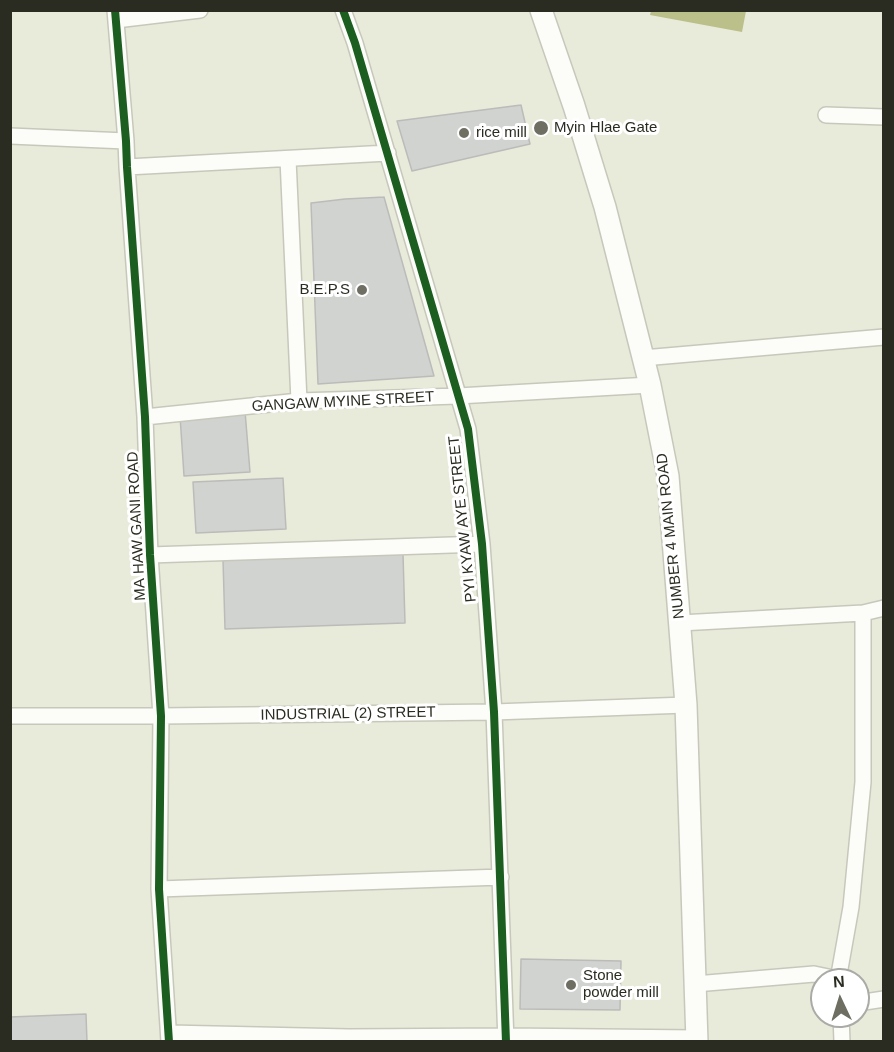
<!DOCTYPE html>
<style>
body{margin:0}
#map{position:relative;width:894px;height:1052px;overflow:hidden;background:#e9ebda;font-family:Helvetica,sans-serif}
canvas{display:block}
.frame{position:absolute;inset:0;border:12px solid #2b2c21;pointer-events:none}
.north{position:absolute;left:810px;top:968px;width:60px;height:60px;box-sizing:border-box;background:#fff;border:2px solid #aaaba6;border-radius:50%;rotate:356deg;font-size:16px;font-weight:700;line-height:24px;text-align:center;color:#2b2c21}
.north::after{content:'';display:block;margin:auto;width:21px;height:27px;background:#6e6f62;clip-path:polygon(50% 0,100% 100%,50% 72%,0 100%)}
</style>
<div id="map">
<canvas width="894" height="1052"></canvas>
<div class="frame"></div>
<div class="north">N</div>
</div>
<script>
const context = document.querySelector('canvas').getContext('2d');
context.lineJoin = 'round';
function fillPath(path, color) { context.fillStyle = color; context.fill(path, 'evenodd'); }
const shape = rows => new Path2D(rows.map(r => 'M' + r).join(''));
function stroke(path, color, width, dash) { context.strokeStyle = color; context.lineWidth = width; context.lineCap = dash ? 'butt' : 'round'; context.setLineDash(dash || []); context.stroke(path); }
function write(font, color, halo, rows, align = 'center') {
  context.font = font + ' Helvetica,sans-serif'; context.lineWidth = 6; context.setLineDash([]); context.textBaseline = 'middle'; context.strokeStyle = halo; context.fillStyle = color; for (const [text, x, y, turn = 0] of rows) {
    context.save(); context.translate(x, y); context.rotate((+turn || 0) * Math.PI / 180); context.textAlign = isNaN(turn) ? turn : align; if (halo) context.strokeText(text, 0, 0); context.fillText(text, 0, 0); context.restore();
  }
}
fillPath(shape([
 [651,11,651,10,746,11,742,32,650,15]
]), '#bbbf8a');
const building = shape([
 [521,105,530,144,412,171,397,121,521,105],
 [384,197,434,376,318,384,311,203,345,199,384,197],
 [245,411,250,472,184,476,180,416,245,411],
 [283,478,286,529,196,533,193,482,283,478],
 [403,554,405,623,225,629,223,560,403,554],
 [521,959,621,961,620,1010,520,1009,521,959],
 [86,1014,87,1042,10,1042,10,1017,86,1014]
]);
fillPath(building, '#d1d3d0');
stroke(building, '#bbbcba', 1.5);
const street = shape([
 [115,10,126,141,127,167,145,417,150,555,161,716,159,889,169,1042],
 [343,10,355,43,468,429,482,544,494,712,506,1042],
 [116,20,200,10],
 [826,115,884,117],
 [10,136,126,141],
 [288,159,299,401],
 [127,167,388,153],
 [643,358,884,337],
 [145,417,299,401,458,396,650,385],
 [150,555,482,544],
 [680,623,863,613,884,608],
 [10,716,161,716,494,712,686,705],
 [159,889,501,877],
 [838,980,851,907,863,782,863,613],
 [695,984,814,974,838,979],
 [858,1003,884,999],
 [841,1016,842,1042],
 [169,1033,349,1037,506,1036,697,1038]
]);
const secondary = shape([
 [541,10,574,106,605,207,650,385,668,476,686,705,697,1042]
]);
stroke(street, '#c7c8bb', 18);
stroke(secondary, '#c7c8bb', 24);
stroke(street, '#fcfcf9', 15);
stroke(secondary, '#fcfcf9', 21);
stroke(shape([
 [115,10,126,141,127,167,145,417,150,555,161,716,159,889,169,1042],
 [343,10,355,43,468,429,482,544,494,712,506,1042]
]), '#1b5e20', 8);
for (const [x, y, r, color] of [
 [541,128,8,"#6e6f62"],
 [464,133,6,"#6e6f62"],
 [362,290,6,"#6e6f62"],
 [571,985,6,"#6e6f62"]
]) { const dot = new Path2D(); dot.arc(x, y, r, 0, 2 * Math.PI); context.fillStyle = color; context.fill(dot); stroke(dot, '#fff', 2); }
write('15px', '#2b2c21', '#fff', [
 ["Myin Hlae Gate",554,128],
 ["rice mill",476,133],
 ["B.E.P.S",350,290,"right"],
 ["Stone",583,976],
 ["powder mill",583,993]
], 'left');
write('15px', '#2b2c21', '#fff', [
 ["GANGAW MYINE STREET",343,402,-3],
 ["PYI KYAW AYE STREET",463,519,-96],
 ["MA HAW GANI ROAD",137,526,-93],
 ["NUMBER 4 MAIN ROAD",671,536,-96],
 ["INDUSTRIAL (2) STREET",348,714,-1]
]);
</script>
